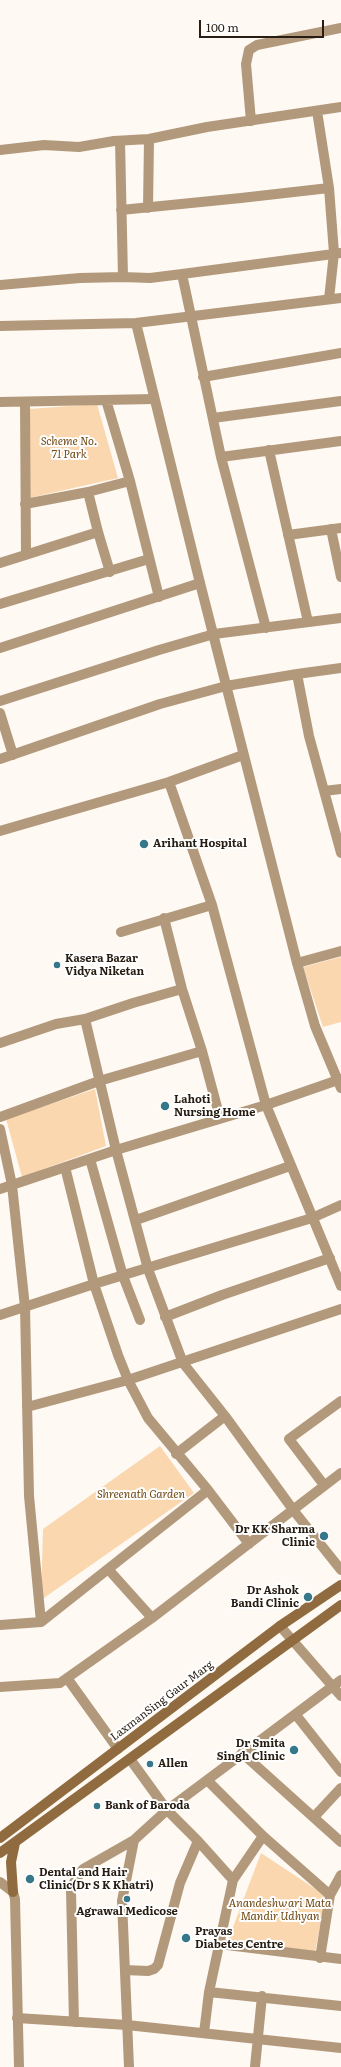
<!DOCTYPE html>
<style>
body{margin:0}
#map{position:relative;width:341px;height:2067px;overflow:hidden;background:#fef9f3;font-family:Literata,serif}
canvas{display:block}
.scale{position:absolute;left:199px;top:20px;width:125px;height:18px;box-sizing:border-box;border:2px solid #271d12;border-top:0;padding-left:5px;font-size:12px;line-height:14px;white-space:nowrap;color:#271d12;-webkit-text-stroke:3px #fff;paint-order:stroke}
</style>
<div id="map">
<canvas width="341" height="2067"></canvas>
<div class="scale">100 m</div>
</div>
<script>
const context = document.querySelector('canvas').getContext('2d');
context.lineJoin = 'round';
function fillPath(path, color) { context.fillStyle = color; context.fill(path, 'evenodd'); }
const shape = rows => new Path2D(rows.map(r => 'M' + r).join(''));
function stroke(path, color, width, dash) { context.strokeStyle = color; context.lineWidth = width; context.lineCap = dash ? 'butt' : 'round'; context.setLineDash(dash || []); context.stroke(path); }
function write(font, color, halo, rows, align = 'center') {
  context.font = font + ' Literata,serif'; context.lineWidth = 4; context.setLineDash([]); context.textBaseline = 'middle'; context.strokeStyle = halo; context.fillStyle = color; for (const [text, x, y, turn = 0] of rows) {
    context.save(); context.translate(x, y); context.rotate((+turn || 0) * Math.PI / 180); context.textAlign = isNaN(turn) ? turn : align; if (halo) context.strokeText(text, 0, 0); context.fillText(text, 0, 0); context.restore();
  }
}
fillPath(shape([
 [97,404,118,478,29,498,29,409],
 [341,957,341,1022,323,1027,303,967],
 [95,1089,106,1146,22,1177,6,1119],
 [160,1446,194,1493,41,1600,43,1529],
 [261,1853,326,1896,315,1952,227,1943]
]), '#fad7af');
stroke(shape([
 [317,111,329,188,334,253,329,299],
 [251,121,246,64,249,50,257,45,341,28],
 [0,150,44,145,79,147,114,141,149,139,207,127,341,107],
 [148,208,149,139],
 [121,210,241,198,329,188],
 [182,274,221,457,266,628],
 [123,277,150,278,182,274,341,253],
 [0,285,80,278,123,277,120,141],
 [203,377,341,353],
 [106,400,130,481,159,597],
 [0,402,154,399],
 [25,402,26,555],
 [213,418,341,401],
 [269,450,308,622],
 [221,457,341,441],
 [88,492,98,532,110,572],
 [25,504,88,492,130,481],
 [331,529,341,577],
 [288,535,341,528],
 [0,563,98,532],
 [0,604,149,559],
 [0,648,200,583],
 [297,674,309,736,341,853],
 [0,701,159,650,214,634,341,618],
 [0,713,13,755],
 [0,759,160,704,226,686,297,674,341,668],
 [169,782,212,905,266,1105,341,1286],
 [324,791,341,789],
 [0,831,169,782,243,755],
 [164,918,182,989,202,1051,220,1118],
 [121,932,212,905],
 [297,963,341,951],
 [85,1019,116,1150,148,1269,183,1363,225,1416,294,1511,341,1570],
 [0,1043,56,1024,85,1019,133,1003,182,989],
 [0,1117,99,1081,202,1051],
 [0,1129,12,1185,25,1307,29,1496,41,1622],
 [90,1159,123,1276,140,1320],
 [65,1167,94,1284,118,1355,128,1380,148,1418,208,1490,249,1544],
 [0,1189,116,1150,266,1105,341,1079],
 [136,1220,290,1166],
 [0,1315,94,1284,312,1218,341,1205],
 [165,1317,222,1295,330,1258],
 [27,1407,128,1380,341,1309],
 [176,1454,225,1416],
 [324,1485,289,1439,341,1401],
 [108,1569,152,1618],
 [0,1625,41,1622,208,1490],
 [280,1626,341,1696],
 [67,1678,118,1749],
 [0,1687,60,1683,152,1618,341,1473],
 [296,1715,341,1772],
 [242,1753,341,1842],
 [130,1759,167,1810,198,1841,233,1880],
 [207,1780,263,1836,330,1895],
 [314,1817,341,1788],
 [219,1944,341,1959],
 [320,1958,330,1895,341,1875],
 [125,1970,148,1971,154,1969,158,1965,180,1883,198,1841],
 [209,1992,341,2006],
 [17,2018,127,2025,341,2048],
 [74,2022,71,1891,73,1884,83,1869,134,1840],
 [204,2033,209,1992,233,1880,263,1836],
 [129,2067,122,1901,134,1840,167,1810,341,1680],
 [255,2067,262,1996]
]), '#b3997c', 10);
stroke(shape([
 [136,323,200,583,297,963,315,1026,341,1088],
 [0,326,136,323,341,298],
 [0,1882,13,1892,15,1899,19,2067]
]), '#b3997c', 10);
stroke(shape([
 [0,1838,280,1626,341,1585],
 [0,1853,341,1605],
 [13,1892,11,1862,15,1843]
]), '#8f6b3f', 10);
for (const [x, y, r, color] of [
 [144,844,5,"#37778a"],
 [57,965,4,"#37778a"],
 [165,1106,5,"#37778a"],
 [324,1536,5,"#37778a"],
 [308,1597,5,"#37778a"],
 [294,1750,5,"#37778a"],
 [150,1764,4,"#37778a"],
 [97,1806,4,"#37778a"],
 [30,1879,5,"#37778a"],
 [127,1899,4,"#37778a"],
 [186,1938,5,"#37778a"]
]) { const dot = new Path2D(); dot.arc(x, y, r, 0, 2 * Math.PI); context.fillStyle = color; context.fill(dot); stroke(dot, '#fff', 1.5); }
write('italic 11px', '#724b15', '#fff', [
 ["Scheme No.",69,442],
 ["71 Park",69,455],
 ["Shreenath Garden",141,1495],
 ["Anandeshwari Mata",280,1904],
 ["Mandir Udhyan",280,1917]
]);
write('bold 11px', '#271d12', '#fff', [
 ["Arihant Hospital",153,844],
 ["Kasera Bazar",65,959],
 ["Vidya Niketan",65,972],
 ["Lahoti",174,1100],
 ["Nursing Home",174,1113],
 ["Dr KK Sharma",315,1530,"right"],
 ["Clinic",315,1543,"right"],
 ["Dr Ashok",299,1591,"right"],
 ["Bandi Clinic",299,1604,"right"],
 ["Dr Smita",285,1744,"right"],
 ["Singh Clinic",285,1757,"right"],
 ["Allen",158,1764],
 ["Bank of Baroda",105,1806],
 ["Dental and Hair",39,1873],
 ["Clinic(Dr S K Khatri)",39,1886],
 ["Agrawal Medicose",127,1912,"center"],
 ["Prayas",195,1932],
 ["Diabetes Centre",195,1945]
], 'left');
write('11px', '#271d12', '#fff', [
 ["LaxmanSing Gaur Marg",162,1701,-37]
]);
</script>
